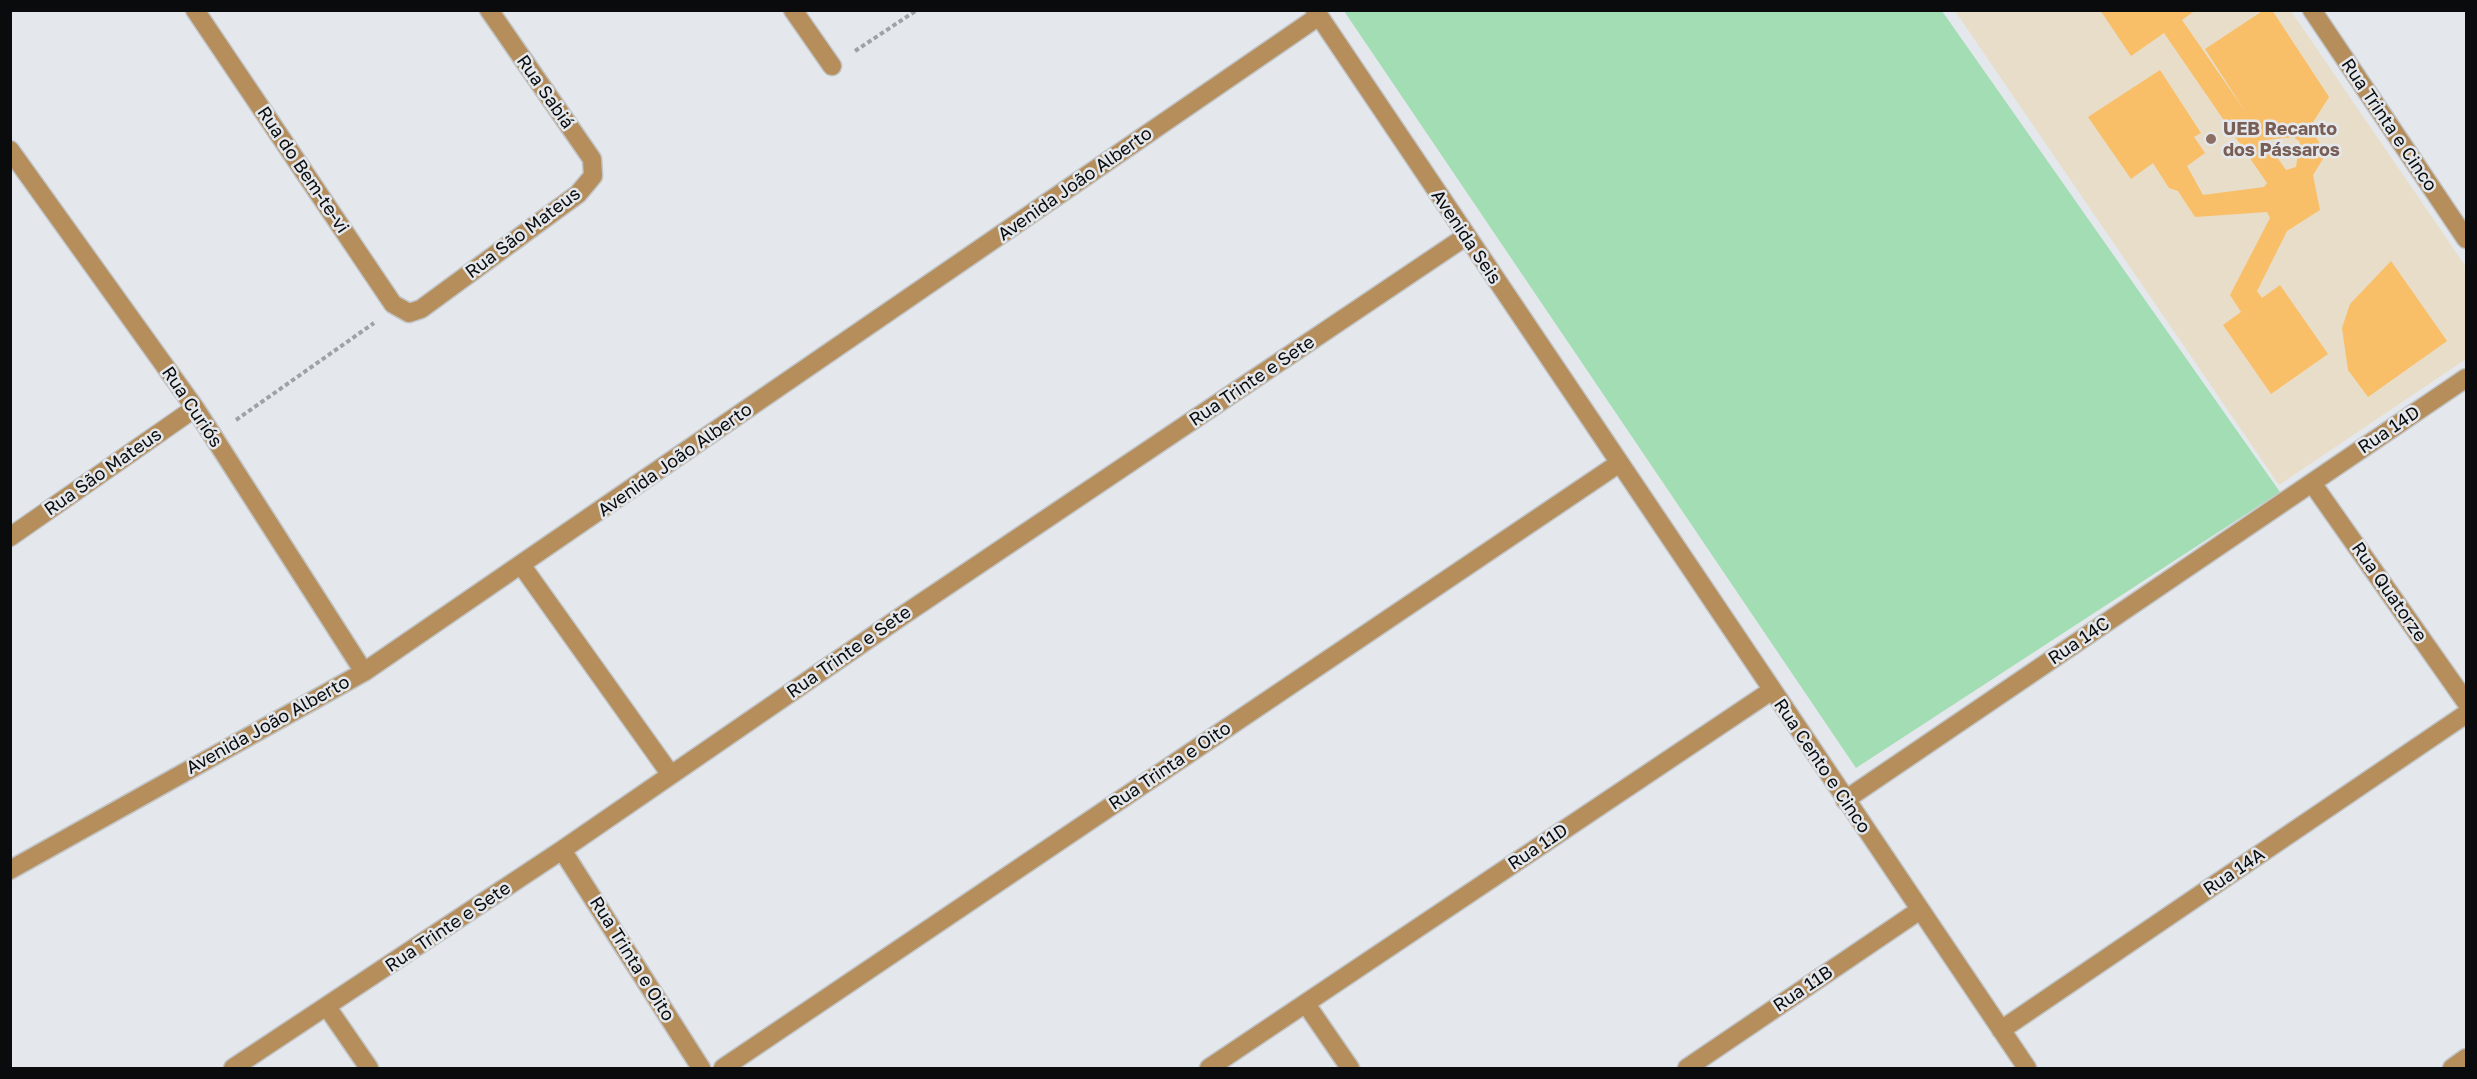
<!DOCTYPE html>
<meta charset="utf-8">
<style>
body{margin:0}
#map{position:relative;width:2477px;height:1079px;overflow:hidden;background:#e4e8ec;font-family:"Golos Text",sans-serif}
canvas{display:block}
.frame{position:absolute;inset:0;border:12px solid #0a0b0c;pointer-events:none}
</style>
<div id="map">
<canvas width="2477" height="1079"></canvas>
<div class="frame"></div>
</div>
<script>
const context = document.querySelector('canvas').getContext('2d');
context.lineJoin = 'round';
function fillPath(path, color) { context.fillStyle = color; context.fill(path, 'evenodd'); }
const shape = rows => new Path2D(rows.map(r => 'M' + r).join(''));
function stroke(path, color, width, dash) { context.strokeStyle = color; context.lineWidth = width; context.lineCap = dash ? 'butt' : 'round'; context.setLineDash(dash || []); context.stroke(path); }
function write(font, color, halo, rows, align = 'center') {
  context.font = font + ' "Golos Text",sans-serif'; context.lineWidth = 5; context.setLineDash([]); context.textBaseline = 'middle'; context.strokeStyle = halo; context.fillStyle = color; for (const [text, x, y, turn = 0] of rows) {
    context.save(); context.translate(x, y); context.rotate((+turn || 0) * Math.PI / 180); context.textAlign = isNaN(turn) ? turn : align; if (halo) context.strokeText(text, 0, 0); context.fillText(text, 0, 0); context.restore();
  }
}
fillPath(shape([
 [1955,11,2291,11,2466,267,2466,359,2279,485]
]), '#e7ddc8');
fillPath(shape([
 [1344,11,1942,11,2280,492,1856,768]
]), '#a2ddb3');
fillPath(shape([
 [2100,10,2196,10,2182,20,2245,111,2205,49,2264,10,2272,10,2329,97,2310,127,2326,154,2313,175,2320,210,2287,231,2257,291,2262,298,2280,285,2328,354,2271,394,2223,325,2241,312,2230,295,2270,218,2267,212,2195,217,2178,191,2169,188,2153,163,2131,179,2088,117,2160,70,2201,133,2194,137,2205,153,2187,166,2203,195,2264,187,2267,183,2164,33,2131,56],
 [2294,137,2300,142,2296,167,2286,170,2265,140],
 [2391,261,2447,341,2368,397,2348,370,2342,328,2350,304]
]), '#f9bf68');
const minor = shape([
 [195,10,393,304,409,313,421,309,578,194,593,176,592,159,489,10],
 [793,10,832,66],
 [1315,10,2027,1068],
 [2312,10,2466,239],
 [10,150,195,408,364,672],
 [2312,483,2466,702],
 [10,537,195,408],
 [522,566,671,775],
 [1845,800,2466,378],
 [562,850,701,1068],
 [10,870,364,672,1319,16],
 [1306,1004,1350,1068],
 [327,1007,369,1068],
 [2001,1030,2466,714],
 [233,1068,562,850,899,618,1465,237],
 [723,1068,1618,464],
 [1209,1068,1771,691],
 [1687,1068,1920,910],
 [2452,1068,2466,1058]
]);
stroke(minor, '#c1c5c8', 21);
stroke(shape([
 [855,51,917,10],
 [236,420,374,323]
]), '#9fa2a5', 4, [4.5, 3]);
stroke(minor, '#b58e5b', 18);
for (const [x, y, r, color] of [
 [2211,139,6,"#8d6e63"]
]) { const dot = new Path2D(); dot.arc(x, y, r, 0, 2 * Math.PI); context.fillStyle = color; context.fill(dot); stroke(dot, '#e4e8ec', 2); }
write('18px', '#0a0b0c', '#e4e8ec', [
 ["Rua Sabiá",545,92,55],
 ["Rua Trinta e Cinco",2389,125,56],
 ["Rua do Bem-te-vi",303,170,56],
 ["Avenida João Alberto",1075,184,-35],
 ["Rua São Mateus",523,233,-37],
 ["Avenida Seis",1466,237,56],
 ["Rua Trinte e Sete",1252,381,-34],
 ["Rua Curiós",192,407,56],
 ["Rua 14D",2389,430,-34],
 ["Avenida João Alberto",675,460,-35],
 ["Rua São Mateus",103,472,-35],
 ["Rua Quatorze",2389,592,55],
 ["Rua 14C",2079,641,-34],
 ["Rua Trinte e Sete",849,652,-35],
 ["Avenida João Alberto",268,725,-29],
 ["Rua Trinta e Oito",1170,766,-34],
 ["Rua Cento e Cinco",1822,766,56],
 ["Rua 11D",1538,847,-34],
 ["Rua 14A",2234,872,-34],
 ["Rua Trinte e Sete",448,927,-34],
 ["Rua Trinta e Oito",632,959,58],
 ["Rua 11B",1803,989,-34]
]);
write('bold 18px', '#785e54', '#e4e8ec', [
 ["UEB Recanto",2223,129],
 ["dos Pássaros",2223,150]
], 'left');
</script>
